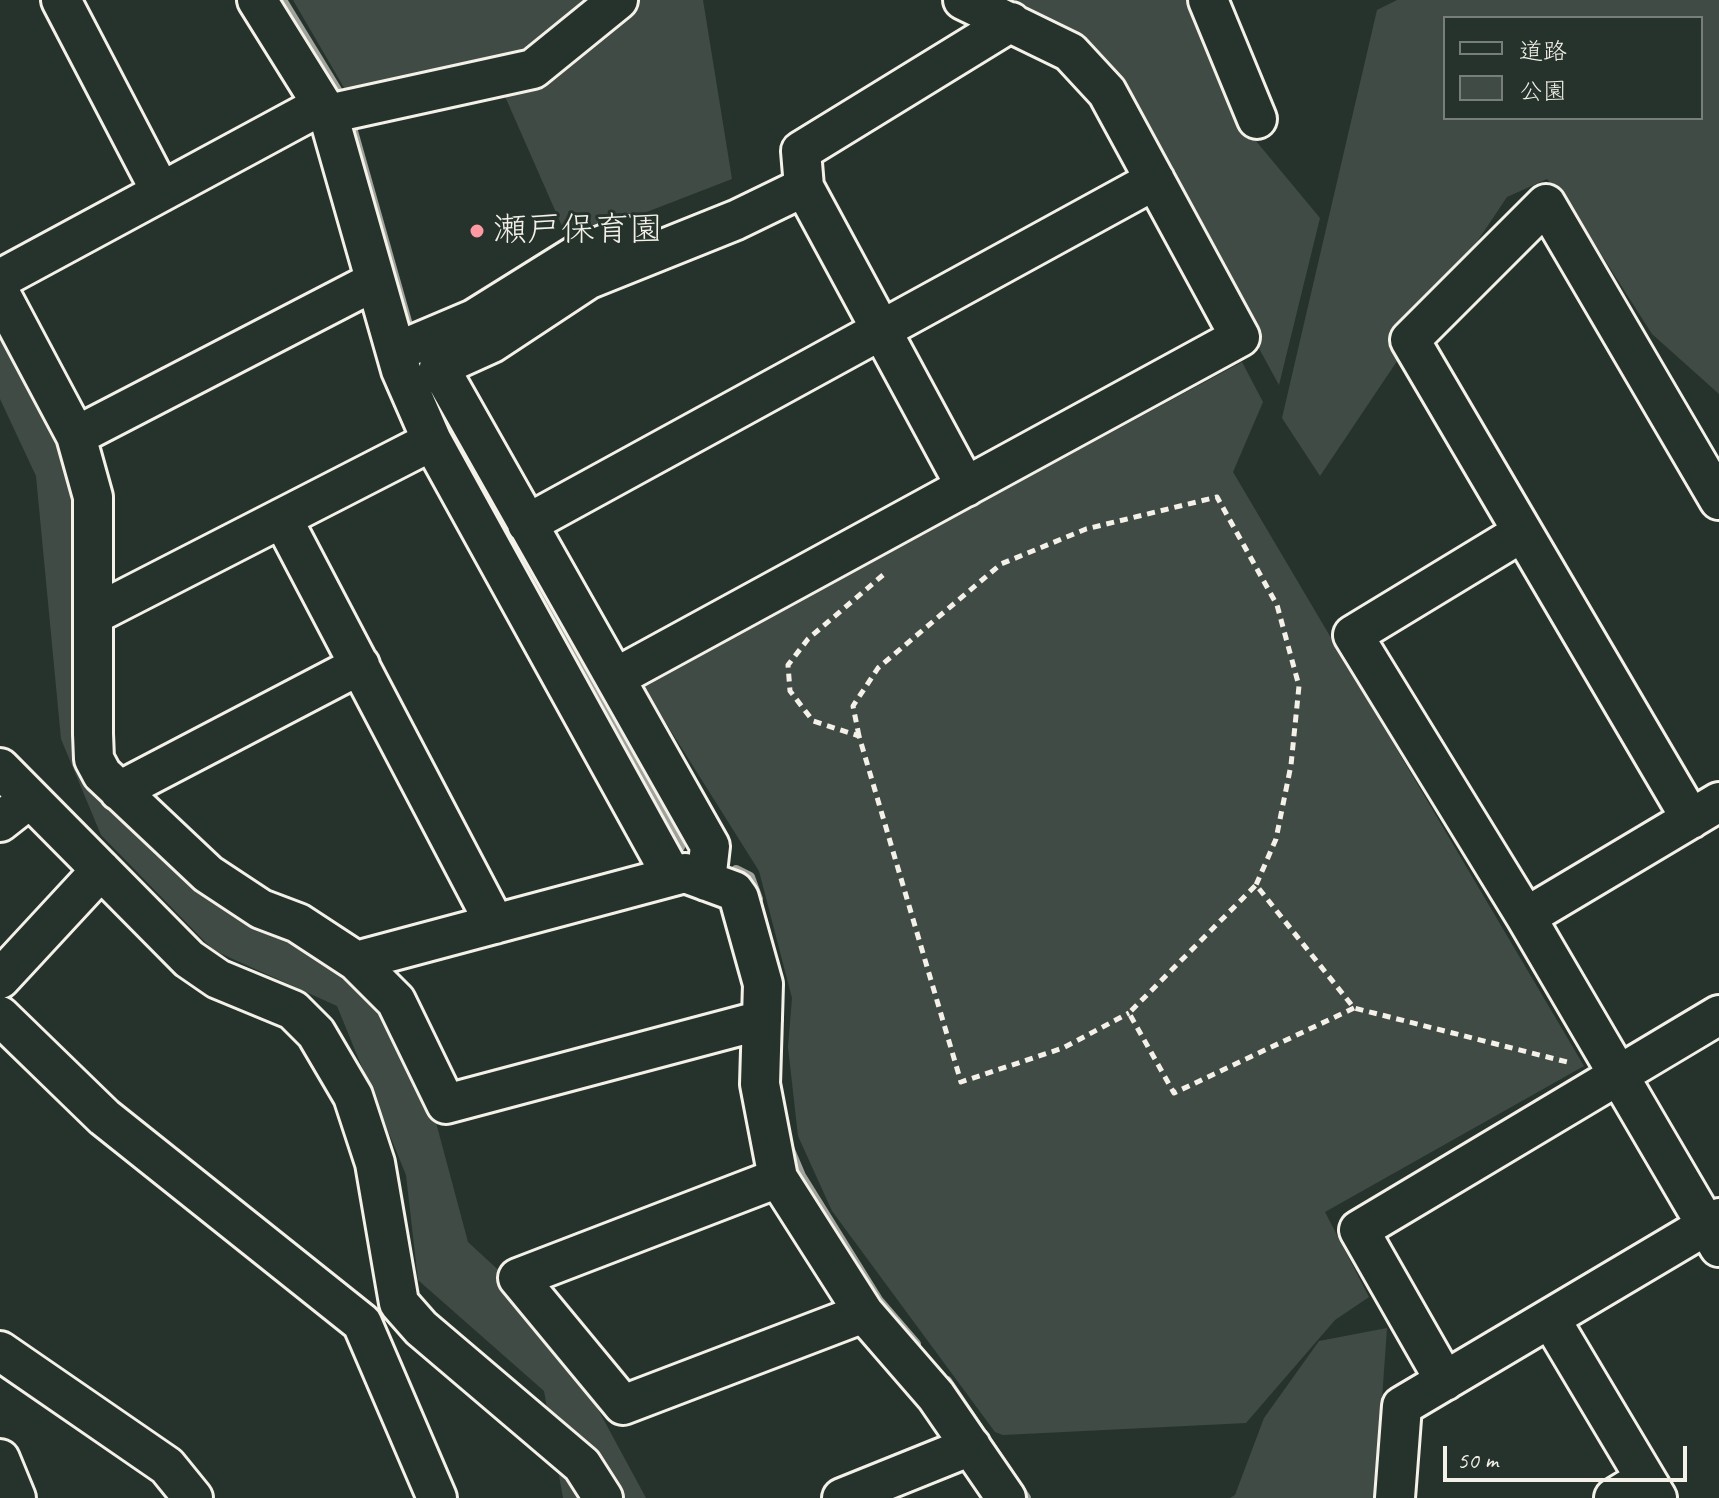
<!DOCTYPE html>
<meta charset="utf-8">
<style>
body{margin:0}
#map{position:relative;width:1719px;height:1498px;overflow:hidden;background:#26332d;font-family:Caveat,"Klee One",sans-serif}
canvas{display:block}
.legend{position:absolute;left:1443px;top:16px;width:260px;height:104px;box-sizing:border-box;background:#26332d;border:2px solid #787f78;margin:0;padding:10px 14px;list-style:none;font-size:24px;color:#f4f1e8}
.legend li{display:flex;align-items:center;gap:16px;height:40px}
.legend b{width:40px;border:2px solid #787f78}
.scale{position:absolute;left:1443px;top:1446px;width:244px;height:36px;box-sizing:border-box;border:4px solid #f4f1e8;border-top:0;padding-left:10px;font-size:24px;line-height:28px;white-space:nowrap;color:#f4f1e8;-webkit-text-stroke:6px #26332d;paint-order:stroke}
</style>
<div id="map">
<canvas width="1719" height="1498"></canvas>
<ul class="legend">
<li><b style="height:10px;background:#26332d"></b>道路</li>
<li><b style="height:22px;background:#414b45"></b>公園</li>
</ul>
<div class="scale">50 m</div>
</div>
<script>
const context = document.querySelector('canvas').getContext('2d');
context.lineJoin = 'round';
function fillPath(path, color) { context.fillStyle = color; context.fill(path, 'evenodd'); }
const shape = rows => new Path2D(rows.map(r => 'M' + r).join(''));
function stroke(path, color, width, dash) { context.strokeStyle = color; context.lineWidth = width; context.lineCap = dash ? 'butt' : 'round'; context.setLineDash(dash || []); context.stroke(path); }
function write(font, color, halo, rows, align = 'center') {
  context.font = font + ' Caveat,"Klee One",sans-serif'; context.lineWidth = 6; context.setLineDash([]); context.textBaseline = 'middle'; context.strokeStyle = halo; context.fillStyle = color; for (const [text, x, y, turn = 0] of rows) {
    context.save(); context.translate(x, y); context.rotate((+turn || 0) * Math.PI / 180); context.textAlign = isNaN(turn) ? turn : align; if (halo) context.strokeText(text, 0, 0); context.fillText(text, 0, 0); context.restore();
  }
}
fillPath(shape([
 [293,0,613,0,531,64,346,91],
 [626,0,703,0,732,179,569,242,500,85],
 [980,0,1186,0,1236,117,1320,218,1279,385,1116,87],
 [1397,0,1719,0,1719,394,1652,334,1571,207,1547,179,1507,197,1320,476,1282,418,1377,10],
 [1445,18,1701,18,1701,118,1445,118],
 [0,307,44,348,79,498,99,710,124,798,248,924,363,954,423,1074,468,1242,547,1315,646,1498,563,1498,544,1391,418,1280,406,1175,337,1006,213,950,101,835,61,739,36,476,0,399],
 [1242,362,1263,402,1233,472,1584,1066,1325,1212,1369,1297,1335,1320,1246,1423,1003,1435,995,1432,832,1211,798,1136,788,1047,792,998,759,871,642,685],
 [1387,1328,1375,1498,1230,1498,1235,1495,1264,1418,1319,1341]
]), '#414b45');
stroke(shape([
 [282,0,337,90],
 [351,124,408,325],
 [433,392,452,437,680,847],
 [736,870,750,877,758,899],
 [790,1150,801,1176,878,1300,916,1344],
 [947,1381,1026,1498]
]), '#9fa39b', 10);
const minor = shape([
 [61,0,161,192],
 [257,0,328,114,401,370,432,441,672,876],
 [1208,0,1257,119],
 [328,114,533,69,618,0],
 [804,187,801,151,1011,22],
 [0,279,322,105],
 [0,293,76,436,93,497,93,734,94,759,102,774,208,874,261,909,298,923,356,961,685,873,734,891,739,898,763,984,760,1084,778,1178,864,1313,936,1396,1006,1498],
 [396,352,474,319,575,256,626,236],
 [76,436,375,281],
 [282,518,495,924],
 [527,524,1155,180],
 [1521,533,1353,635,1526,917,1719,1247],
 [93,615,432,441],
 [615,678,1240,337,1107,92,1070,52,963,0],
 [0,768,189,959,218,979,293,1010,316,1033,353,1096,375,1163,399,1303,421,1328,582,1465,603,1498],
 [119,791,360,665],
 [1691,819,1410,340,1546,204,1719,500],
 [0,822,28,800],
 [706,881,710,846,439,367,492,343,589,279,736,220,804,187,966,487],
 [1526,917,1719,802],
 [356,961,396,1001,446,1104,762,1020],
 [0,979,101,870],
 [0,1016,104,1117,362,1323,437,1498],
 [778,1178,518,1278,623,1405,864,1313],
 [1551,1320,1657,1498],
 [0,1351,167,1466,193,1498],
 [1445,1381,1359,1230,1719,1015],
 [0,1459,16,1498],
 [842,1498,971,1446],
 [1395,1498,1402,1406,1719,1218],
 [1614,1498,1645,1479]
]);
stroke(minor, '#f4f1e8', 44);
stroke(shape([
 [883,575,808,639,788,665,790,691,813,721,859,736,961,1082,1063,1048,1129,1013],
 [859,736,853,706,878,668,1001,564,1086,529,1217,497,1277,605,1299,686,1291,765,1276,839,1256,885],
 [1354,1008,1174,1093,1129,1013,1256,885,1354,1008,1571,1063]
]), '#f4f1e8', 5, [8, 6]);
stroke(minor, '#26332d', 38);
for (const [x, y, r, color] of [
 [477,231,8,"#ff9aa2"]
]) { const dot = new Path2D(); dot.arc(x, y, r, 0, 2 * Math.PI); context.fillStyle = color; context.fill(dot); stroke(dot, '#26332d', 3); }
write('34px', '#f4f1e8', '#26332d', [
 ["瀬戸保育園",493,231]
], 'left');
</script>
